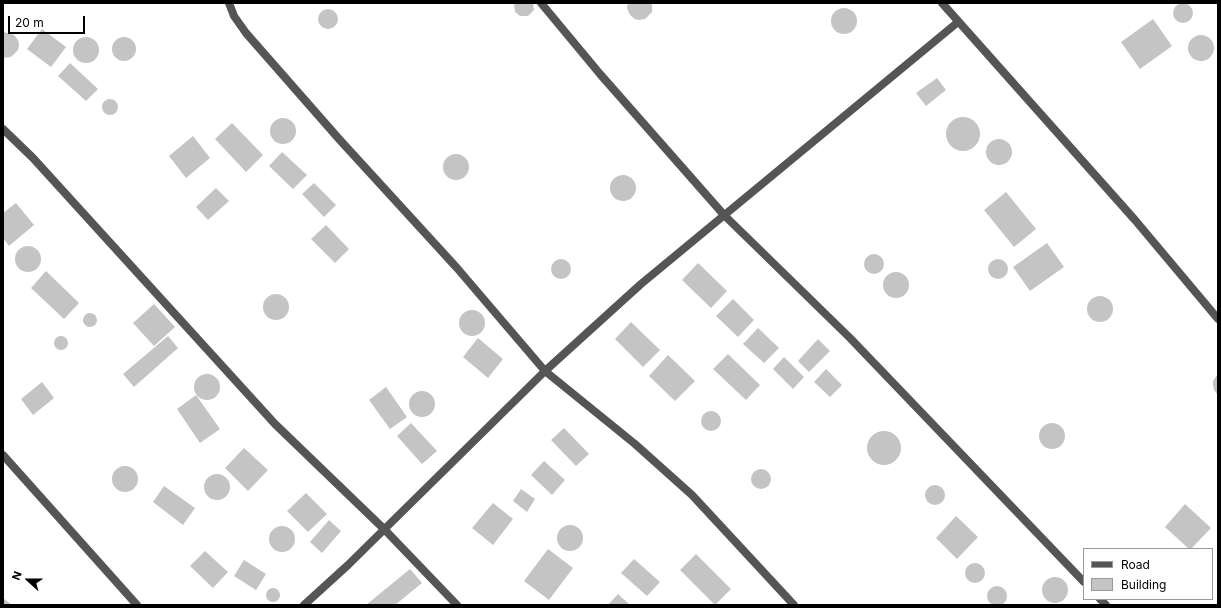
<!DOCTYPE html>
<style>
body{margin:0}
#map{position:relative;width:1221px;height:608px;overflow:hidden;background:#fff;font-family:Inter,sans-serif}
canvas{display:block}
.frame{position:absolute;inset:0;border:4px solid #000;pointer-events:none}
.legend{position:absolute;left:1083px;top:548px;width:130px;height:52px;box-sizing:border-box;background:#fff;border:1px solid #999;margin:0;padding:5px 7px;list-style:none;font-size:12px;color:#000}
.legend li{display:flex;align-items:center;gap:8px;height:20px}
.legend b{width:20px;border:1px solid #999}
.north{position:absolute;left:8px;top:560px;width:40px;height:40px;-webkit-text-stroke:3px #fff;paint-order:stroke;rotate:291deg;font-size:11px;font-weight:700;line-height:16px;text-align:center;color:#000}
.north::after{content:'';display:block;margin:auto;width:14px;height:18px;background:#000;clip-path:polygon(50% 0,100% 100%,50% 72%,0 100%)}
.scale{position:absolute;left:8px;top:16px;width:77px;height:18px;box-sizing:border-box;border:2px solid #000;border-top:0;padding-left:5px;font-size:12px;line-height:14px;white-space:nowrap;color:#000;-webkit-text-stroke:3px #fff;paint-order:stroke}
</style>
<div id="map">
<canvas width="1221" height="608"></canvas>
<div class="frame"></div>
<ul class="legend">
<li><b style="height:5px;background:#555"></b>Road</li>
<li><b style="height:11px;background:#c4c4c4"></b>Building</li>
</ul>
<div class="north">N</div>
<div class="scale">20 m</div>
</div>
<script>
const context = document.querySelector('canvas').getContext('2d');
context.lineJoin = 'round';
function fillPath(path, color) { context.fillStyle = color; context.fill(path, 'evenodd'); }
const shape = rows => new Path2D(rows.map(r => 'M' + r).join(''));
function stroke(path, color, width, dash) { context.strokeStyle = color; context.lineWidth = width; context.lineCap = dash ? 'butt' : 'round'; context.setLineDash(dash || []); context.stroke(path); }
fillPath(shape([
 '1173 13a10 10 0 1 1 20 0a10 10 0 1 1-20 0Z',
 [514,3,533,3,534,10,528,16,520,16,515,12],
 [628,3,652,3,652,12,645,19,639,20,635,19,631,16,629,13,627,8],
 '831 21a13 13 0 1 1 26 0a13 13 0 1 1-26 0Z',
 '318 19a10 10 0 1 1 20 0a10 10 0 1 1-20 0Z',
 [1153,19,1172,46,1140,69,1121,42],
 [42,29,66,47,51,67,27,49],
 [4,32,14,35,18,40,19,45,18,50,11,57,3,58,3,33],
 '1188 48a13 13 0 1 1 26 0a13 13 0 1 1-26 0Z',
 '112 49a12 12 0 1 1 24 0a12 12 0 1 1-24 0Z',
 '73 50a13 13 0 1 1 26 0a13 13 0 1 1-26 0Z',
 [70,63,98,89,86,101,58,76],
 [937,78,946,90,926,106,916,93],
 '102 107a8 8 0 1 1 16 0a8 8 0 1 1-16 0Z',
 '946 134a17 17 0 1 1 34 0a17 17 0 1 1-34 0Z',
 '270 131a13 13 0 1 1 26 0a13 13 0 1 1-26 0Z',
 [232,123,263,155,246,172,215,139],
 [193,136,210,158,186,178,169,156],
 '986 152a13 13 0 1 1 26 0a13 13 0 1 1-26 0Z',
 [282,152,307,175,293,189,269,166],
 '443 167a13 13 0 1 1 26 0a13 13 0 1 1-26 0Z',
 '610 188a13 13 0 1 1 26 0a13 13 0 1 1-26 0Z',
 [314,183,336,205,324,217,302,194],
 [216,188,229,201,208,220,196,207],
 [1006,192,1036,229,1014,247,984,210],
 [16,203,34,225,9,246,3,238,3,213],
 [326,225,349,249,335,263,311,239],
 [1047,243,1064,267,1030,291,1013,267],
 '15 259a13 13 0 1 1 26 0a13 13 0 1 1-26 0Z',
 '864 264a10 10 0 1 1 20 0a10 10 0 1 1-20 0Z',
 '551 269a10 10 0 1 1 20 0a10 10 0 1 1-20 0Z',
 '988 269a10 10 0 1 1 20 0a10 10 0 1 1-20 0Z',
 [698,263,727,291,711,308,682,280],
 [46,271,79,303,64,319,31,288],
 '883 285a13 13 0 1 1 26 0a13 13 0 1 1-26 0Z',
 '263 307a13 13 0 1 1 26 0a13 13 0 1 1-26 0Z',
 '1087 309a13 13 0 1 1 26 0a13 13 0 1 1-26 0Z',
 [733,299,754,320,738,337,716,316],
 [154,304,175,327,154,346,133,323],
 '459 323a13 13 0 1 1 26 0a13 13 0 1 1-26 0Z',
 '83 320a7 7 0 1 1 14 0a7 7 0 1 1-14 0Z',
 [631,322,660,350,643,367,615,339],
 [758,328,779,348,764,363,743,344],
 [168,336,178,348,134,387,123,374],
 '54 343a7 7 0 1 1 14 0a7 7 0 1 1-14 0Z',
 [478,338,503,359,488,378,463,357],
 [818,339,830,351,809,372,798,361],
 [728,354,760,385,746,400,713,369],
 [668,355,695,381,675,401,649,376],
 [784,357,804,377,793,389,773,369],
 [826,369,842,385,830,397,814,382],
 [1218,374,1218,395,1214,390,1213,386,1213,381],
 '194 387a13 13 0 1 1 26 0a13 13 0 1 1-26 0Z',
 [42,382,54,398,33,415,21,399],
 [386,387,407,417,390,429,369,400],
 '409 404a13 13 0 1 1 26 0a13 13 0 1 1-26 0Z',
 [196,395,220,429,200,443,177,409],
 '701 421a10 10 0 1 1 20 0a10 10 0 1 1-20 0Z',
 [411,423,437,451,422,464,397,436],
 '1039 436a13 13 0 1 1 26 0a13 13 0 1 1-26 0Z',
 [564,428,589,454,576,466,551,440],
 '867 448a17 17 0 1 1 34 0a17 17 0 1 1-34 0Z',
 [244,448,268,470,248,491,225,468],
 [544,461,565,480,552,495,531,475],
 '112 479a13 13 0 1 1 26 0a13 13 0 1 1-26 0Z',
 '751 479a10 10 0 1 1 20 0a10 10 0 1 1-20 0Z',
 '204 487a13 13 0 1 1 26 0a13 13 0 1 1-26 0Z',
 '925 495a10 10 0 1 1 20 0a10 10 0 1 1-20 0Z',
 [164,486,195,508,183,525,153,502],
 [521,489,535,499,527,512,513,501],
 [306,493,327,514,308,532,287,511],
 [493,503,513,519,493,545,472,528],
 [1185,504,1211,528,1191,549,1189,549,1165,527],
 [956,516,978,537,957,559,936,538],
 [329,520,341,531,322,553,310,542],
 '557 538a13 13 0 1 1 26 0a13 13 0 1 1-26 0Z',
 '269 539a13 13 0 1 1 26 0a13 13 0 1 1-26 0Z',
 [548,549,573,568,549,600,524,581],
 [205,551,228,572,213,588,190,566],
 [696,554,731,589,715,605,680,570],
 [634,559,660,582,647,596,621,573],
 [244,560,266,574,256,590,234,576],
 '965 573a10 10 0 1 1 20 0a10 10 0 1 1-20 0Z',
 [410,569,422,583,395,605,366,605],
 '1042 590a13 13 0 1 1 26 0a13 13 0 1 1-26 0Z',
 '987 596a10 10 0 1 1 20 0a10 10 0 1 1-20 0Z',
 '266 595a7 7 0 1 1 14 0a7 7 0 1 1-14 0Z',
 [618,594,630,605,608,605],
 [3,598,12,605,3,605]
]), '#c4c4c4');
stroke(shape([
 [229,3,234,16,246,33,339,139,457,268,545,371,635,444,692,495,794,605],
 [541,3,600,74,724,215,850,338,1084,582],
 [942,3,1135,220,1218,319],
 [3,129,33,158,275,424,384,529,457,605],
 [3,455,137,605],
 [1100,599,1106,605],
 [304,605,348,565,545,371,641,284,958,22]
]), '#555', 8);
</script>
